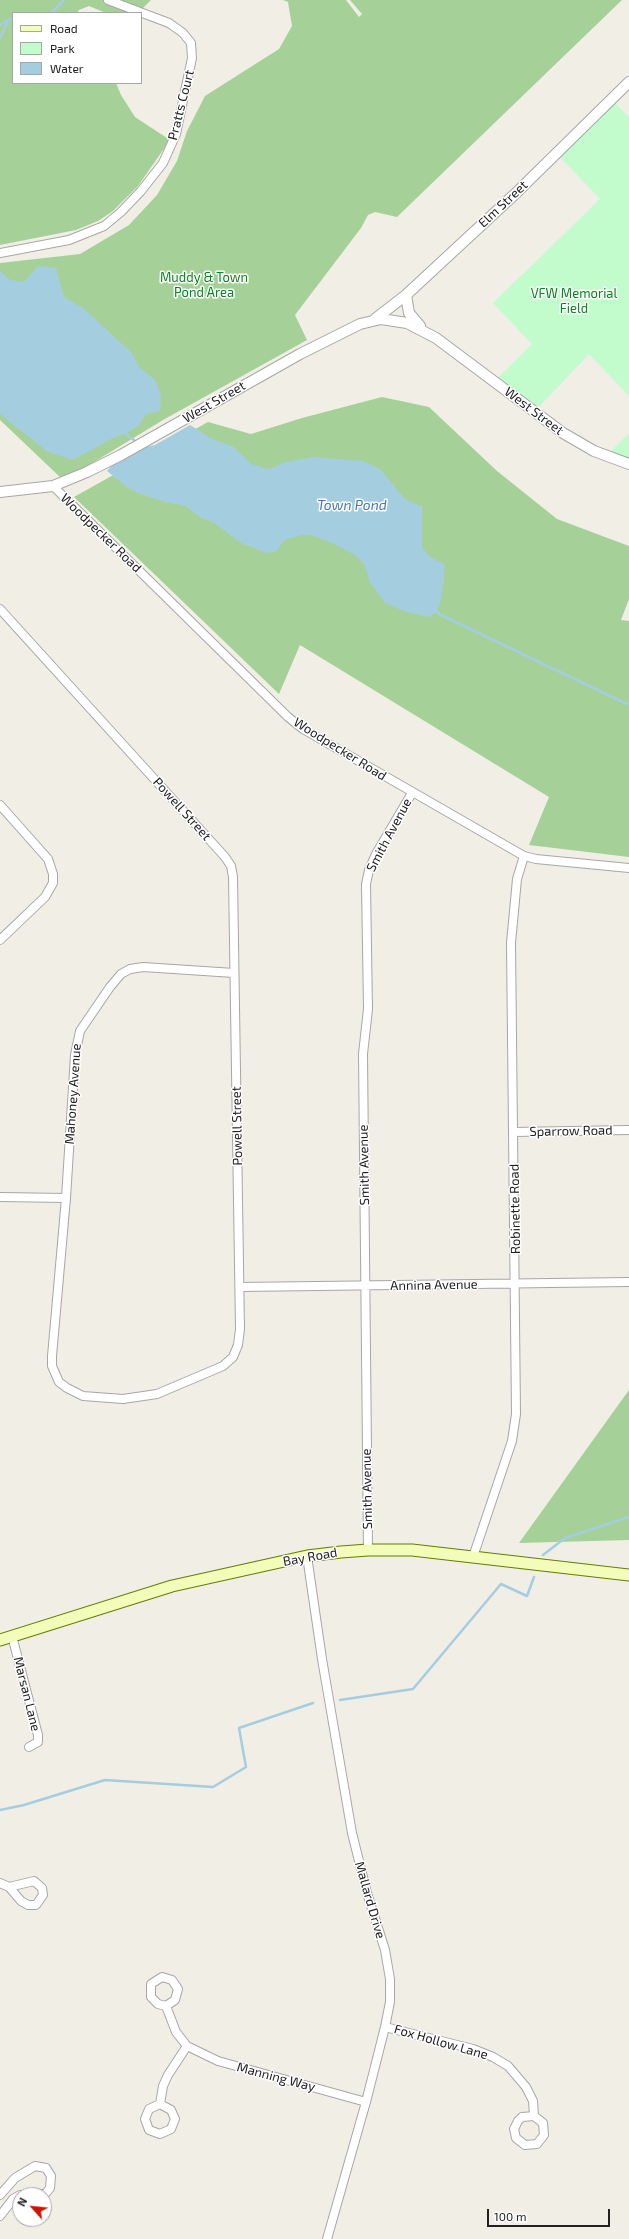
<!DOCTYPE html>
<style>
body{margin:0}
#map{position:relative;width:629px;height:2239px;overflow:hidden;background:#f1eee6;font-family:"Exo 2",sans-serif}
canvas{display:block}
.legend{position:absolute;left:12px;top:12px;width:130px;height:72px;box-sizing:border-box;background:#fff;border:1px solid #a6a6a6;margin:0;padding:5px 7px;list-style:none;font-size:12px;color:#202020}
.legend li{display:flex;align-items:center;gap:8px;height:20px}
.legend b{width:20px;border:1px solid #a6a6a6}
.north{position:absolute;left:12px;top:2187px;width:40px;height:40px;box-sizing:border-box;background:#fff;border:1px solid #a6a6a6;border-radius:50%;rotate:297deg;font-size:11px;font-weight:700;line-height:16px;text-align:center;color:#202020}
.north::after{content:'';display:block;margin:auto;width:14px;height:18px;background:#d01200;clip-path:polygon(50% 0,100% 100%,50% 72%,0 100%)}
.scale{position:absolute;left:487px;top:2209px;width:123px;height:18px;box-sizing:border-box;border:2px solid #202020;border-top:0;padding-left:5px;font-size:12px;line-height:14px;white-space:nowrap;color:#202020;-webkit-text-stroke:3px #fff;paint-order:stroke}
</style>
<div id="map">
<canvas width="629" height="2239"></canvas>
<ul class="legend">
<li><b style="height:5px;background:#f3fcb9"></b>Road</li>
<li><b style="height:11px;background:#c2fbcc"></b>Park</li>
<li><b style="height:11px;background:#a5cde0"></b>Water</li>
</ul>
<div class="north">N</div>
<div class="scale">100 m</div>
</div>
<script>
const context = document.querySelector('canvas').getContext('2d');
context.lineJoin = 'round';
function fillPath(path, color) { context.fillStyle = color; context.fill(path, 'evenodd'); }
const shape = rows => new Path2D(rows.map(r => 'M' + r).join(''));
function stroke(path, color, width, dash) { context.strokeStyle = color; context.lineWidth = width; context.lineCap = dash ? 'butt' : 'round'; context.setLineDash(dash || []); context.stroke(path); }
function write(font, color, halo, rows, align = 'center') {
  context.font = font + ' "Exo 2",sans-serif'; context.lineWidth = 3; context.setLineDash([]); context.textBaseline = 'middle'; context.strokeStyle = halo; context.fillStyle = color; for (const [text, x, y, turn = 0] of rows) {
    context.save(); context.translate(x, y); context.rotate((+turn || 0) * Math.PI / 180); context.textAlign = isNaN(turn) ? turn : align; if (halo) context.strokeText(text, 0, 0); context.fillText(text, 0, 0); context.restore();
  }
}
fillPath(shape([
 [0,0,151,0,138,13,106,13,89,6,79,10,77,13,13,13,13,83,116,83,121,95,135,117,170,140,138,186,113,211,98,221,76,230,0,245],
 [283,0,346,0,359,17,362,14,350,0,622,0,397,217,375,212,368,215,361,228,295,315,307,340,163,420,71,476,61,478,0,420,0,263,80,254,129,225,157,195,177,161,187,131,205,96,279,49,292,26,288,2],
 [382,397,429,407,497,471,557,519,629,546,629,599,621,620,629,621,629,857,529,845,549,797,300,645,279,694,74,497,208,422,251,434,302,418],
 [629,1390,629,1540,519,1543]
]), '#a5d199');
fillPath(shape([
 [615,103,629,117,629,396,589,354,536,410,497,379,532,344,493,303,600,199,559,156],
 [629,433,629,460,609,453]
]), '#c2fbcc');
fillPath(shape([
 [38,266,56,268,64,297,83,308,132,353,139,367,155,380,161,396,160,411,146,414,139,425,127,433,113,438,73,460,48,452,0,414,0,271,10,280,24,282],
 [190,425,212,439,234,447,251,464,267,469,273,468,282,463,313,457,363,461,380,469,405,499,422,507,422,547,429,556,445,565,441,600,436,612,430,617,406,612,385,603,370,582,364,564,355,555,332,543,312,535,301,535,285,540,275,552,267,553,241,543,213,522,201,518,186,506,165,502,138,493,127,487,107,471,113,464,139,448,155,445]
]), '#a5cde0');
stroke(shape([
 [51,13,64,0],
 [0,25,9,19,13,20],
 [0,38,9,19],
 [124,433,134,440],
 [434,609,441,615,629,705],
 [543,1555,565,1538,629,1517],
 [340,1700,413,1689,501,1584,527,1596,534,1577],
 [0,1810,24,1805,105,1780,213,1787,246,1767,239,1728,313,1703]
]), '#a5cde0', 2.5);
const minor = shape([
 [0,253,69,240,104,226,121,212,141,191,163,163,176,134,192,58,191,43,183,33,169,23,108,0],
 [53,486,288,717,303,729,524,856,536,859,629,868],
 [0,609,225,857,231,866,233,877,240,1329,238,1345,233,1357,223,1366,157,1394,123,1399,83,1396,67,1388,59,1382,52,1366,52,1356,66,1198,75,1055,80,1031,110,987,121,974,130,969,143,967,234,973],
 [0,805,48,859,53,874,53,883,45,897,0,940],
 [513,1132,629,1130],
 [0,1197,66,1198],
 [240,1287,629,1282],
 [368,1550,363,1054,368,1009,366,884,369,870,376,854,412,793],
 [307,1556,322,1659,352,1833,367,1893,385,1950,390,1979,390,2002,385,2027,366,2102,327,2239],
 [473,1557,512,1441,516,1414,511,943,517,879,524,856],
 [12,1636,38,1735,38,1742,29,1747],
 [0,1883,9,1887,21,1901,28,1905,36,1905,43,1895,42,1888,34,1881,9,1887],
 [166,2006,175,2000,178,1989,172,1980,162,1977,151,1984,151,1997,158,2004,166,2006,176,2032,187,2046,218,2061,366,2102],
 [385,2027,473,2049,493,2057,508,2066,526,2087,533,2101,534,2116,522,2117,518,2121,514,2129,516,2138,525,2145,537,2144,544,2135,543,2123,534,2116],
 [160,2104,149,2109,145,2119,149,2130,160,2134,171,2129,175,2119,171,2110,160,2104,163,2086,168,2075,187,2046],
 [0,2195,15,2178,35,2166,46,2168,51,2176,50,2188,46,2193,41,2195],
 [21,2195,29,2195],
 [0,2216,13,2199,20,2195]
]);
const tertiary = shape([
 [406,295,409,313,420,326],
 [375,319,406,295,515,194,629,82],
 [0,492,53,486,87,472,121,455,300,354,360,324,381,319,407,323,436,338,563,433,594,451,629,464]
]);
const secondary = shape([
 [0,1640,172,1586,307,1556,341,1552,368,1550,412,1550,629,1575]
]);
stroke(minor, '#a7a7a7', 10);
stroke(tertiary, '#a7a7a7', 12);
stroke(secondary, '#657d01', 13);
stroke(minor, '#fff', 8);
stroke(tertiary, '#fff', 10);
stroke(secondary, '#f3fcb9', 11);
write('13px', '#202020', '#fff', [
 ["Pratts Court",181,105,-76],
 ["Elm Street",503,204,-43],
 ["West Street",214,402,-30],
 ["West Street",534,411,37],
 ["Woodpecker Road",101,533,44],
 ["Woodpecker Road",340,749,32],
 ["Powell Street",182,809,48],
 ["Smith Avenue",389,835,-62],
 ["Mahoney Avenue",73,1094,-86],
 ["Powell Street",237,1126,-91],
 ["Sparrow Road",571,1131,-1],
 ["Smith Avenue",364,1165,-91],
 ["Robinette Road",515,1209,-91],
 ["Annina Avenue",434,1285,-1],
 ["Smith Avenue",367,1489,-91],
 ["Bay Road",310,1557,-10],
 ["Marsan Lane",27,1694,76],
 ["Mallard Drive",370,1900,74],
 ["Fox Hollow Lane",441,2042,16],
 ["Manning Way",276,2077,15]
]);
write('13px', '#08841d', '#fff', [
 ["Muddy & Town",204,278],
 ["Pond Area",204,293],
 ["VFW Memorial",574,294],
 ["Field",574,309]
]);
write('italic 14px', '#4875b4', '#fff', [
 ["Town Pond",352,505]
]);
</script>
